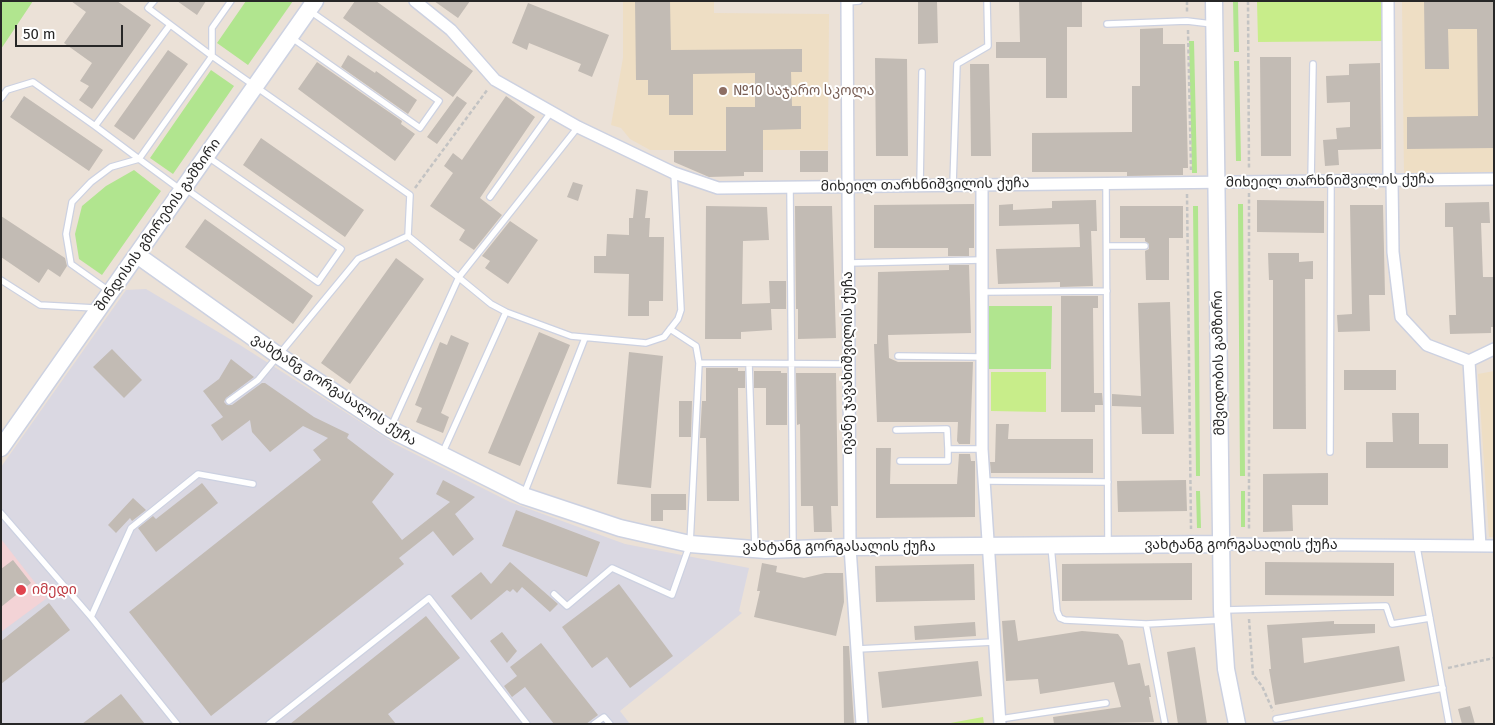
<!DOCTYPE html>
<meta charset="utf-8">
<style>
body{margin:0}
#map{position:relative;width:1495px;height:725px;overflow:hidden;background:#ebe1d7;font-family:"Fira Sans",sans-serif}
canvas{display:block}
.frame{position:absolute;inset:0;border:2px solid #272727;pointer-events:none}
.scale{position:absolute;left:15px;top:25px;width:108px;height:22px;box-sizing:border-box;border:2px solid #272727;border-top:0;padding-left:6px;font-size:15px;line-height:18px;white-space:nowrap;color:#272727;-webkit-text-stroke:4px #fff;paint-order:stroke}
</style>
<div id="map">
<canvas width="1495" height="725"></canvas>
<div class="frame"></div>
<div class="scale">50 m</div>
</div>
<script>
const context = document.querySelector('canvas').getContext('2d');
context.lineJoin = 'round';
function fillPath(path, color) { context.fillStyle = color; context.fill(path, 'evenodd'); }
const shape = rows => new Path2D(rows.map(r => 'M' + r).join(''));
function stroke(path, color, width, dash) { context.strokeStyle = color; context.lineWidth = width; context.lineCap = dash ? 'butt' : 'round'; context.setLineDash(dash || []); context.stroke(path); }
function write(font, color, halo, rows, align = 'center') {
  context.font = font + ' "Fira Sans","Noto Sans Georgian",sans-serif'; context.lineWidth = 4; context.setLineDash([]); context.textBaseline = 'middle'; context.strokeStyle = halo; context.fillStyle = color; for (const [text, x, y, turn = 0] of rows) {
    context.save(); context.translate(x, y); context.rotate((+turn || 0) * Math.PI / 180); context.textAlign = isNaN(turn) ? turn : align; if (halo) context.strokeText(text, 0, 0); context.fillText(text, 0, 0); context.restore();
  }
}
fillPath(shape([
 [146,289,240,345,395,444,510,502,625,544,749,568,739,611,742,613,620,711,630,724,1,724,1,467,126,290]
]), '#dad8e2');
fillPath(shape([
 [623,1,714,1,714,13,829,14,828,150,650,150,630,139,621,128,611,125,623,58],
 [1402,1,1494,1,1494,176,1404,177],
 [1494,371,1494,537,1489,537,1478,374]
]), '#eedec4');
fillPath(shape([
 [1,539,47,598,1,632]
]), '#f3d3d6');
fillPath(shape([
 [1,1,33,1,1,49],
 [246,1,293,1,248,65,217,43],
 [1233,1,1238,1,1239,52,1234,52],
 [1189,41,1194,41,1197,173,1192,173],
 [1234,61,1239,61,1241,161,1236,161],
 [211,70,234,86,173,174,150,158],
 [134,170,161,191,102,275,79,259,75,234,82,206,106,186],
 [1238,204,1243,204,1245,476,1240,476],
 [1193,206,1198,206,1200,476,1196,476],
 [988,306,1052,306,1051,369,987,369],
 [1196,491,1200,491,1201,528,1197,528],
 [1241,491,1245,491,1245,527,1241,527]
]), '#b1e58f');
fillPath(shape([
 [1257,1,1382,1,1383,41,1258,42],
 [991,372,1046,372,1046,412,991,411],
 [983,717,984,724,945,724]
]), '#c8ed8a');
fillPath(shape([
 [71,1,117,1,151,25,92,109,79,100,89,86,80,81,92,63,64,43,86,12],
 [177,1,206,1,197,15],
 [355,1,376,1,473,71,453,97,343,18],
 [434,1,470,1,458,18],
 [635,1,670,1,671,50,802,49,802,72,791,72,792,106,801,106,801,129,763,130,763,172,744,172,744,176,709,177,674,162,674,151,726,151,726,107,755,107,755,73,693,74,693,115,669,115,669,95,648,95,648,80,636,80],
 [918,1,937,1,938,43,918,44],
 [1019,1,1082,1,1082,27,1067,27,1067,98,1046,98,1046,58,996,58,996,42,1020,42],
 [1424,1,1494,1,1494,148,1407,149,1407,117,1478,116,1477,29,1448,29,1449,69,1425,69],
 [528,3,609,35,592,77,578,71,581,64,529,43,527,50,512,43],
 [1163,28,1163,44,1185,44,1188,168,1183,168,1183,175,1127,176,1127,172,1032,172,1032,133,1132,132,1132,86,1140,86,1140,29],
 [168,50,188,64,134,140,114,126],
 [348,55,375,73,376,71,417,100,408,114,341,67],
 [1260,57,1291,57,1291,156,1261,156],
 [875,58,907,59,908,156,876,156],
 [317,62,402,121,401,124,415,134,395,161,298,89],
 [1380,63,1381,149,1338,150,1339,165,1325,166,1323,140,1337,139,1336,128,1350,127,1350,102,1327,103,1326,76,1349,75,1349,64],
 [970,64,989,64,991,156,971,156],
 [24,96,103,150,89,171,10,117],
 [457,96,467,103,437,144,427,137],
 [506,96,535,117,480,198,502,215,474,250,459,240,465,230,430,206,453,173,444,166,453,153,462,160],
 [261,138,364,210,345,237,243,165],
 [800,151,828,151,828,172,800,172],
 [573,182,583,185,578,201,567,197],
 [636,189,648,191,645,218,650,218,649,237,664,237,663,301,649,301,649,316,628,316,629,274,594,273,594,256,606,256,607,234,629,235,629,218,633,218],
 [1096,200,1097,231,1091,231,1093,286,1060,287,1060,282,998,284,996,249,1080,247,1079,224,999,226,999,205,1013,204,1013,210,1052,208,1052,201],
 [1257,200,1324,201,1324,233,1257,232],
 [1489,202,1490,223,1481,223,1483,277,1494,277,1494,327,1491,327,1491,333,1450,334,1449,315,1456,315,1453,227,1445,227,1445,203],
 [974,204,974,248,969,248,969,256,948,256,948,248,874,248,874,205],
 [1350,205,1383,205,1385,295,1369,295,1370,331,1338,332,1337,315,1352,314],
 [706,206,767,207,769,240,743,241,742,304,770,303,769,281,786,281,786,309,771,309,772,330,741,332,741,339,705,339],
 [795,206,832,206,836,338,798,339,798,309,796,309],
 [1120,206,1183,206,1183,238,1169,238,1169,280,1146,280,1145,251,1149,249,1149,244,1145,241,1145,238,1120,238],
 [1,216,65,258,67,266,60,277,48,269,39,283,1,257],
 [205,219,313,296,293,324,185,247],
 [510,221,538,240,508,284,485,268,490,261,482,256],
 [1268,253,1299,253,1299,262,1313,261,1313,279,1305,279,1306,429,1273,429,1273,280,1269,280],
 [396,258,424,279,350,384,321,363],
 [949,265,969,265,971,333,888,335,889,358,898,362,973,362,970,444,959,444,957,441,958,422,877,422,874,344,877,344,878,272,949,270],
 [1061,296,1098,296,1098,308,1093,308,1094,393,1102,393,1103,405,1095,405,1095,412,1061,412],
 [1170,302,1174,434,1142,434,1141,407,1112,406,1112,394,1141,396,1138,303],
 [539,332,570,345,520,466,488,453],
 [451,335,469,343,441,413,449,417,443,433,416,422,422,408,415,405,440,342,447,345],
 [112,349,142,380,124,398,93,367],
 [629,352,663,356,651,488,617,484],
 [231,359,254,377,226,398,224,402,227,405,232,405,262,383,265,383,314,417,349,434,347,438,394,474,372,502,402,540,450,502,436,494,443,480,475,497,455,514,474,539,453,556,433,531,399,558,404,564,211,716,129,612,321,460,313,450,328,438,303,426,270,452,252,432,250,420,222,441,211,425,223,417,203,391,219,379],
 [706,368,738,368,738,371,745,371,745,388,738,388,739,501,707,501,706,438,700,438,702,401,706,401],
 [1344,370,1396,370,1396,390,1344,390],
 [754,371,781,371,781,373,787,373,787,425,766,425,766,388,754,388],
 [796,373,836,373,838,506,831,506,832,532,814,532,813,506,801,506,800,424,797,425],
 [679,401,692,401,691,437,679,437],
 [1392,413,1419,413,1419,444,1448,444,1448,468,1366,468,1366,442,1393,442],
 [996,424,1009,424,1008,439,1093,439,1093,473,991,473,990,462,995,462],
 [876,448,891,448,890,484,957,484,959,454,970,454,971,461,975,461,975,517,876,518],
 [1328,473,1328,505,1292,505,1293,531,1263,532,1263,474],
 [1186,480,1187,511,1118,512,1117,481],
 [202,483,218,503,156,552,138,528,153,516,156,519],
 [651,494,686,494,686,510,663,510,663,521,651,521],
 [133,498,146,510,132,521,130,518,116,533,108,525],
 [516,510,600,542,587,577,502,546],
 [13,560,31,583,1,607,1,569],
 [510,562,558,604,550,612,522,587,517,593,513,589,510,592,507,590,471,620,451,596,481,572,491,584],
 [1265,562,1394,563,1394,596,1265,595],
 [762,563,777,566,776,572,804,578,825,573,843,573,844,602,836,636,754,617,760,591,757,591],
 [1192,563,1192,600,1062,601,1062,564],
 [974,564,975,600,876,602,875,566],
 [619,584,673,656,630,688,607,657,592,668,562,627],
 [49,603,70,630,1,684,1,641],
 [426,616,460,658,388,714,396,724,290,724],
 [1015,620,1018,641,1082,631,1118,634,1123,641,1128,665,1140,663,1145,686,1149,685,1151,697,1149,697,1154,722,1054,724,1053,717,1121,707,1114,682,1040,694,1038,679,1006,681,1002,621],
 [1334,621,1334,624,1375,624,1375,633,1302,638,1304,663,1399,646,1405,681,1275,705,1269,669,1271,669,1267,625],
 [975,622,976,636,915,640,914,626],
 [502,632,517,651,507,663,490,641],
 [541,643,598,715,586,724,554,724,525,687,512,697,504,686,517,676,510,667],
 [843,646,849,646,854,724,844,724],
 [1195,647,1207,724,1178,724,1167,652],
 [978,661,982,696,882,708,878,672],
 [121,694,145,724,82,724],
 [1470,706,1475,724,1462,724,1458,709]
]), '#c2bbb4');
const lane = shape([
 [154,1,148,8,212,56,139,159,95,126,170,25],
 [231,1,212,28,212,56,410,195,408,236],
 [847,2,859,1],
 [1107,24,1187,21,1212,24],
 [292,38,420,128,439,101,310,11],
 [1,98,7,90,33,82,95,126],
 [1311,181,1313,64],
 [1106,183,1108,543],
 [953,184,957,64,988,46,987,1],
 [920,185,922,72],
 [790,188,793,547],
 [186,189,318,282,341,249,208,157],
 [490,197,551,112],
 [1107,246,1145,246],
 [848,263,982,260],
 [1,280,40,305,95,308],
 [109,291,71,264,66,234,72,202,91,182,111,167,139,159,181,190],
 [982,292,1107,291],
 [898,356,982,357],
 [699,363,848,364],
 [749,364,755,549],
 [229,401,258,380,358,259,408,236,491,304,506,312,571,336,646,343,664,337,678,319,681,310,674,173],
 [391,427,459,277,578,127],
 [896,430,947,429,948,449],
 [1330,452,1331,181],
 [442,454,506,312],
 [900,461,948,461,948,449,982,449],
 [984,481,1108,482],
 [524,494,585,338],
 [1,513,91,617,177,724],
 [1051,546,1057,611,1060,618,1065,620,1146,624,1222,620],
 [1417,547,1449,724],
 [554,594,567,606,612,568,672,595,690,544,699,363,696,346,670,329],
 [1224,610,1386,606,1392,624,1430,618],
 [91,617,131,528,198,474,253,484],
 [1146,624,1165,724],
 [858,649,993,642],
 [1000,719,1106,703],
 [1276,719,1443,688],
 [269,724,429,598,527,724],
 [594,724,604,717,610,724]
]);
const street = shape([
 [415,1,451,30,495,80,578,127,674,173,718,188,1494,179],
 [847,1,850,547,862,724],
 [1388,1,1389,174,1392,180,1393,252,1401,317,1427,345,1469,361],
 [982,184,982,449,1000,724],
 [1469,361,1480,546],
 [1469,361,1494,349],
 [1221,544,1494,546]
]);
const secondary = shape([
 [1214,1,1222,610,1226,669,1237,724],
 [137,255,279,356,390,429,524,496,620,528,690,544,766,550,850,547,1221,544],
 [1,448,315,1]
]);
stroke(lane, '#ccd1e1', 8);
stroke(street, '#ccd1e1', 14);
stroke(secondary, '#ccd1e1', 19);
stroke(shape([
 [1187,1,1187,12],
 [1248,1,1249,170],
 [1188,30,1191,170],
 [415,188,488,89],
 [1249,193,1249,529],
 [1187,194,1191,529],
 [1249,619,1253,675,1262,686,1273,711],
 [1448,668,1494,658]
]), '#c3c3c3', 2.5, [4, 2.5]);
stroke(lane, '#fff', 5.5);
stroke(street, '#fff', 11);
stroke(secondary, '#fff', 16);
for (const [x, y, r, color] of [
 [723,91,5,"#8d6e63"],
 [21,590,6,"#e0444e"]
]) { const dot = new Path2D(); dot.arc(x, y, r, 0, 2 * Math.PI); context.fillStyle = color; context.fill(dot); stroke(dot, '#fff', 2); }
write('14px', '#785e54', '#fff', [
 ["№10 საჯარო სკოლა",733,91]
], 'left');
write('14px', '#272727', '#fff', [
 ["მიხეილ თარხნიშვილის ქუჩა",1330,181,-1],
 ["მიხეილ თარხნიშვილის ქუჩა",925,185,-1],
 ["შინდისის გმირების გამზირი",158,225,-55],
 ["ივანე ჯავახიშვილის ქუჩა",848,363,-90],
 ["მშვიდობის გამზირი",1219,363,-91],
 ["ვახტანგ გორგასალის ქუჩა",334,390,33],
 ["ვახტანგ გორგასალის ქუჩა",1241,545],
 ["ვახტანგ გორგასალის ქუჩა",839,547]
]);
write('14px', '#be3a42', '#fff', [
 ["იმედი",32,590]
], 'left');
</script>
